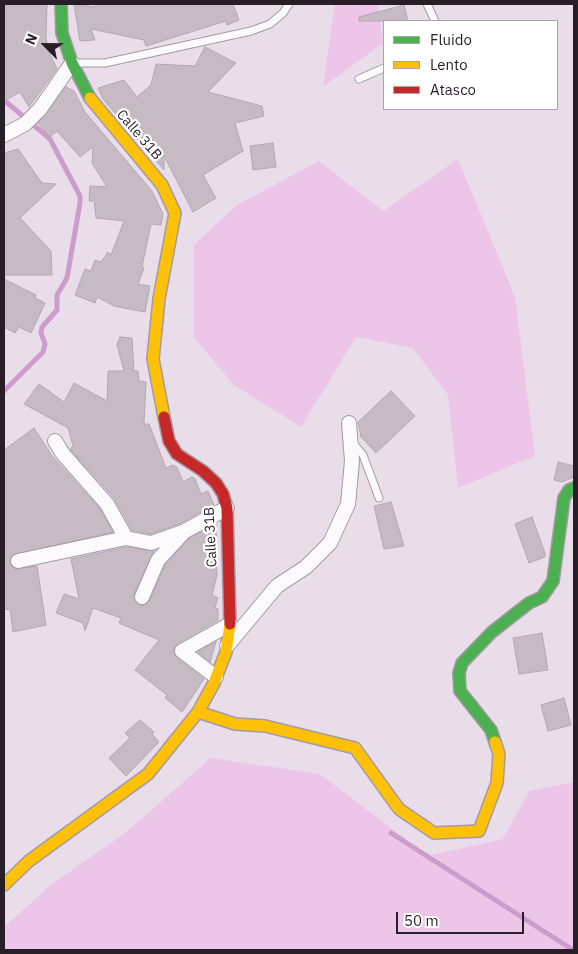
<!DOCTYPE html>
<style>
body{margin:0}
#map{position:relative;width:578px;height:954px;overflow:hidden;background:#eaddea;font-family:"IBM Plex Sans",sans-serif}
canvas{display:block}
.frame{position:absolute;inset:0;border:5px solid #281e27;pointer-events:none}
.legend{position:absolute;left:383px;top:20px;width:175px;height:90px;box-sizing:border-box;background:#fff;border:1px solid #a9a5a9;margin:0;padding:6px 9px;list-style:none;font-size:15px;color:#281e27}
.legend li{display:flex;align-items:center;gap:10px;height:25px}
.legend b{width:25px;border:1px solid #a9a5a9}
.north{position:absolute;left:20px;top:20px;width:50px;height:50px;-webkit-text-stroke:4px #fff;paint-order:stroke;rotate:293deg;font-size:14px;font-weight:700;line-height:20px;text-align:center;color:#281e27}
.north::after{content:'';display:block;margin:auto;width:18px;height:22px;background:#281e27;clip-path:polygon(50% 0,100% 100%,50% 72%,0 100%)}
.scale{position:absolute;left:396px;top:912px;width:128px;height:22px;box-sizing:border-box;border:2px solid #281e27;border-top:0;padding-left:6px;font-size:15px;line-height:18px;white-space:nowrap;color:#281e27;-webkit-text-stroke:4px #fff;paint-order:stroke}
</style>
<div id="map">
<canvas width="578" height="954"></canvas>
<div class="frame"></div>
<ul class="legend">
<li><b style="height:6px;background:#4caf50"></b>Fluido</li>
<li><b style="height:6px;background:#ffc107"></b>Lento</li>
<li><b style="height:6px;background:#c62828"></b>Atasco</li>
</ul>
<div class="north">N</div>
<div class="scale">50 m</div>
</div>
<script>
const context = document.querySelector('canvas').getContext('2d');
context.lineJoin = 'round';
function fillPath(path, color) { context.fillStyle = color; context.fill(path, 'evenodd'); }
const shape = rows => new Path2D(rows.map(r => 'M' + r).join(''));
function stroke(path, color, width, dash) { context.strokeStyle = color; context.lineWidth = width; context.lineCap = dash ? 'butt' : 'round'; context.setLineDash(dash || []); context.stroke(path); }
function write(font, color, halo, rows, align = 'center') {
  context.font = font + ' "IBM Plex Sans",sans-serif'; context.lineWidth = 4.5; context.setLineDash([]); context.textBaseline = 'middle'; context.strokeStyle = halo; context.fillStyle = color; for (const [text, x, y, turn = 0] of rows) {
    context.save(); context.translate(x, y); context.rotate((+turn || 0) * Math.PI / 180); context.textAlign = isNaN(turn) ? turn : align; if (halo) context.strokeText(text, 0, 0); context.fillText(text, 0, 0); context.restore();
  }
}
fillPath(shape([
 [335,4,378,4,383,43,323,87],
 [458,159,515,297,535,456,458,488,448,395,413,348,356,337,301,427,234,385,194,337,194,245,237,205,319,161,383,211],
 [211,758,320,774,428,856,503,839,529,791,574,782,574,950,4,950,4,927,52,884,125,833]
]), '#ecc5e9');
stroke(shape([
 [4,100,50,139,80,196,80,203,67,278,57,295,57,310,42,327,41,333,45,344,43,352,4,391],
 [391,833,573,950]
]), '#ce9ccc', 5);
const building = shape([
 [4,4,47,4,46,38,48,50,57,69,29,107,20,92,4,101,4,4],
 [74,4,95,7,96,4,233,4,239,20,227,25,226,21,146,46,144,40,91,29,95,40,80,41,74,4],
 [404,5,408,21,359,21,359,17,404,5],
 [205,47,236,63,208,92,262,106,264,116,235,123,243,151,203,175,216,198,193,212,164,156,164,170,103,99,98,88,124,80,137,97,151,85,156,64,195,66,205,47],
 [66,87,74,91,85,112,152,191,163,214,161,225,151,224,142,267,144,268,138,284,150,286,145,312,114,306,97,297,95,303,75,295,85,269,91,271,95,260,101,262,108,252,111,255,124,221,96,218,94,201,89,201,90,186,107,187,92,163,93,147,80,157,57,131,50,137,38,123,66,87],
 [273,143,276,167,253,170,250,146,273,143],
 [18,149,42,183,56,184,20,218,51,251,52,275,4,275,4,153,18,149],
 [4,279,36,295,35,298,45,303,31,333,19,327,15,333,4,327,4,279],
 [120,337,132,338,134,371,138,371,139,381,146,382,144,424,149,424,166,468,173,465,177,467,183,482,192,477,195,479,201,494,208,491,214,505,181,523,150,534,132,530,114,498,70,449,73,446,68,428,24,404,39,384,64,402,74,383,107,401,108,371,124,371,117,345,120,337],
 [391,391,415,416,376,453,361,437,358,422,391,391],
 [34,428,53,457,100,509,113,532,12,555,10,563,15,569,37,566,46,625,13,632,10,609,4,610,4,450,34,428],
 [558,462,574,466,574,477,562,482,554,480,558,462],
 [391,502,404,546,384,549,374,506,391,502],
 [532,517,545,553,545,557,529,563,515,524,532,517],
 [216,524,217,575,212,595,218,598,215,608,218,609,218,620,178,643,173,650,177,658,204,679,182,712,165,698,167,695,135,670,159,640,119,623,121,618,93,608,85,631,83,623,56,613,64,594,79,599,71,559,126,547,154,551,134,594,135,603,143,606,150,600,165,565,190,538,216,524],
 [542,633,548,670,519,674,513,638,542,633],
 [216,642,210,662,198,652,216,642],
 [564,698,571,725,548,731,541,705,564,698],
 [140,720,154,732,152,734,159,742,126,776,109,758,130,738,125,733,140,720]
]);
fillPath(building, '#c6bbc5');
stroke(building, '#b2a8b2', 1);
const lane = shape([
 [427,4,435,21],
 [75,63,105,63,251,31,270,24,283,13,289,4],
 [359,79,384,68],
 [353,443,363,455,379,498]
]);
const street = shape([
 [4,135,25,124,40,109,72,63],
 [55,441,63,454,107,504,126,538,151,543,185,531,227,508],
 [18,561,126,538],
 [142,597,158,560,183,533],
 [227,646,277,586,306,567,330,543,348,504,352,461,349,423],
 [216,677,182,651,230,624]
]);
const fast = shape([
 [61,4,62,33,72,63,90,98],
 [495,742,491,730,460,691,459,673,462,663,492,632,529,603,542,597,553,581,564,498,569,490,574,488]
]);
const slow = shape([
 [90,98,162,185,175,213,159,299,153,359,164,417],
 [198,712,235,724,265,726,355,748,399,809,434,833,479,831,497,783,499,754,495,742],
 [4,885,29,861,148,774,198,712,214,683,226,652,230,624]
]);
const jam = shape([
 [164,417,169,441,177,454,203,471,216,483,223,494,227,508,230,624]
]);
stroke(lane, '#a49aa4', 9);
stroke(street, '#a49aa4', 16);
stroke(fast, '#a49aa4', 14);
stroke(slow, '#a49aa4', 14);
stroke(jam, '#a49aa4', 14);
stroke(lane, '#fcfafc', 7);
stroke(street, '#fcfafc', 14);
stroke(fast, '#4caf50', 11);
stroke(slow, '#ffc107', 11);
stroke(jam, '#c62828', 11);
write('14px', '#281e27', '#fff', [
 ["Calle 31B",139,135,49],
 ["Calle 31B",211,537,-93]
]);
</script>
